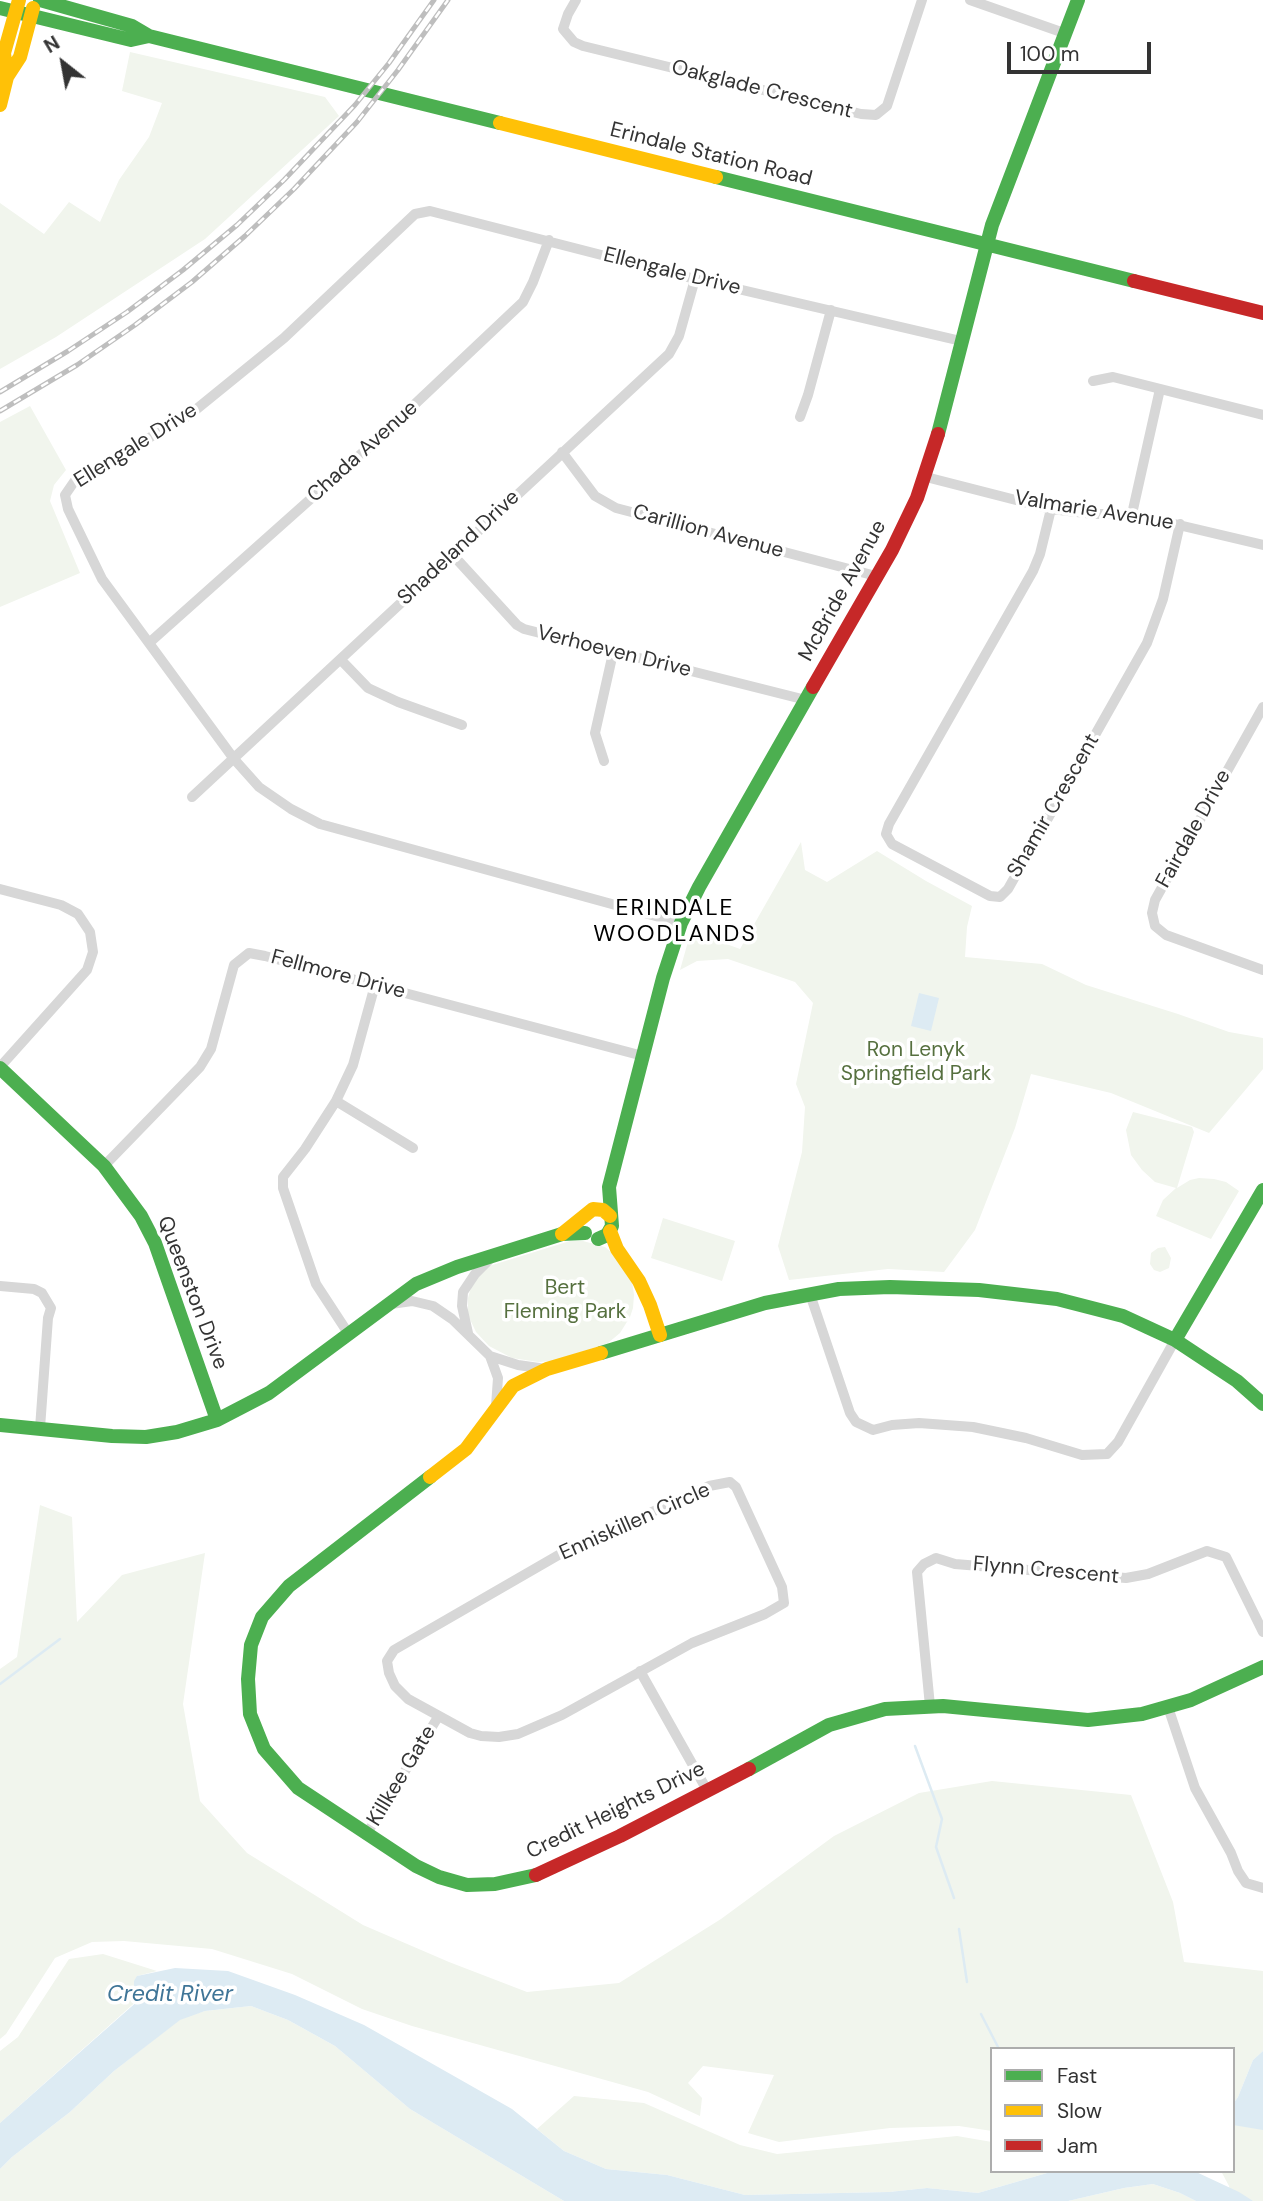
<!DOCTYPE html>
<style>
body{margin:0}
#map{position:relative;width:1263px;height:2201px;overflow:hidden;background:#fff;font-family:"DM Sans",sans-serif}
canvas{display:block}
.legend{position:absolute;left:990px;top:2047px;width:245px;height:126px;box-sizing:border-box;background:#fff;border:2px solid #adadad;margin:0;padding:9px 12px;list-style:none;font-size:21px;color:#333}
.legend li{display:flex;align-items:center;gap:14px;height:35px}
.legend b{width:35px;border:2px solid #adadad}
.north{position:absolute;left:28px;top:28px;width:70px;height:70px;-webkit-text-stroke:5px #fff;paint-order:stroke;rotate:329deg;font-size:19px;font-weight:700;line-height:28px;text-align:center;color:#333}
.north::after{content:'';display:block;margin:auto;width:24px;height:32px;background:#333;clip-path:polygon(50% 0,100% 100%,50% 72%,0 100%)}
.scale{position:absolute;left:1007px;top:42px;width:144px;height:32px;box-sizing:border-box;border:4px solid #333;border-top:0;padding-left:9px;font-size:21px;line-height:24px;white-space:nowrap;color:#333;-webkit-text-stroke:5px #fff;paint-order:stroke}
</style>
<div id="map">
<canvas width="1263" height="2201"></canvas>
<ul class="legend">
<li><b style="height:9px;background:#4caf50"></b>Fast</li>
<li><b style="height:9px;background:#ffc107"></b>Slow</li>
<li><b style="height:9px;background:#c62828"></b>Jam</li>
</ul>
<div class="north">N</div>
<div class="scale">100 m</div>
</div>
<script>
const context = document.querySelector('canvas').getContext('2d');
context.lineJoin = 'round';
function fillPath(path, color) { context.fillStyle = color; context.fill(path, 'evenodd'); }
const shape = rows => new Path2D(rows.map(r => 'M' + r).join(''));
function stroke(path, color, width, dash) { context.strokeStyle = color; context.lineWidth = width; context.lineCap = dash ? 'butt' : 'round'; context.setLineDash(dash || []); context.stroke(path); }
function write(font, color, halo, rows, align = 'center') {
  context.font = font + ' "DM Sans",sans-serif'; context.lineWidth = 7; context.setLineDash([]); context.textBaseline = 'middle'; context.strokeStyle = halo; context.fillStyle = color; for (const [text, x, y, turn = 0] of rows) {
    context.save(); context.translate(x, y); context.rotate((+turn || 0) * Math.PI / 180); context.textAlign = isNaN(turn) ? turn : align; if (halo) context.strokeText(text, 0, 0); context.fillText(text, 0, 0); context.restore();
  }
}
fillPath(shape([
 [130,52,325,97,339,116,205,239,56,337,0,369,0,203,44,234,69,202,100,222,119,180,149,137,162,103,122,91],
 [30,406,66,470,54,485,50,501,80,573,0,607,0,422],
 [801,842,805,870,827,882,877,851,926,881,972,906,967,927,965,957,1042,964,1086,985,1178,1014,1229,1032,1263,1038,1263,1069,1209,1133,1111,1093,1031,1074,1015,1128,975,1230,944,1272,888,1269,789,1280,778,1246,802,1152,805,1107,796,1084,813,1003,795,982,728,959,697,961,680,970,691,931,740,949],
 [1133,1112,1192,1127,1194,1132,1177,1188,1190,1180,1199,1178,1214,1179,1226,1182,1239,1191,1211,1239,1156,1216,1163,1200,1176,1188,1155,1182,1142,1170,1131,1155,1126,1130],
 [663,1218,735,1241,722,1281,651,1258],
 [570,1241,583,1241,605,1247,611,1252,632,1281,634,1295,633,1308,630,1317,620,1333,608,1343,600,1346,552,1361,538,1362,512,1358,489,1346,476,1332,468,1315,468,1298,472,1284,478,1276,489,1266],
 [1165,1247,1171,1258,1169,1268,1160,1272,1154,1270,1150,1264,1151,1253,1158,1248],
 [40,1505,72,1517,77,1622,122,1575,205,1553,183,1704,200,1801,247,1853,363,1925,449,1962,527,1992,619,1983,721,1919,834,1836,919,1793,992,1781,1131,1795,1173,1902,1184,1962,1263,1971,1263,2051,1253,2060,1238,2097,1233,2104,1233,2049,992,2049,992,2131,959,2126,890,2128,779,2142,748,2133,774,2075,703,2066,688,2083,702,2098,700,2116,648,2092,412,2026,362,2009,292,1974,212,1949,124,1941,92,1942,55,1958,6,2034,0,2039,0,1669,17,1657],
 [103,1954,157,1971,137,1976,140,1998,0,2123,0,2051,18,2037,69,1959],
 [251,2006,288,2020,335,2046,410,2109,564,2201,0,2201,0,2169,12,2157,70,2112,114,2071,180,2019,205,2011],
 [574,2096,644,2103,740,2145,777,2154,957,2136,992,2142,992,2171,1054,2171,978,2193,927,2188,889,2192,745,2195,667,2175,606,2169,564,2151,537,2129],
 [1263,2104,1263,2201,1231,2201,1229,2186,1221,2171,1233,2171,1233,2125,1236,2125],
 [1153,2184,1180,2193,1196,2201,1068,2201,1124,2188]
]), '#f1f5ed');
fillPath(shape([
 [919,993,939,998,931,1031,911,1026],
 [175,1968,228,1971,295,1995,364,2025,512,2109,564,2151,606,2169,667,2175,745,2195,889,2192,927,2188,978,2193,1054,2171,1194,2171,1239,2192,1253,2201,1196,2201,1180,2193,1153,2184,1124,2188,1068,2201,564,2201,410,2109,335,2046,288,2020,251,2006,205,2011,180,2020,114,2071,70,2112,12,2157,0,2169,0,2123,140,1999,134,1988,134,1981,137,1976],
 [1263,2051,1263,2130,1233,2125,1233,2104,1238,2097,1253,2060]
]), '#ddebf3');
stroke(shape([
 [0,1684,60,1639],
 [915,1746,942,1819,936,1847,954,1898],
 [959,1929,967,1982],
 [981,2014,999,2049]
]), '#ddebf3', 2.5);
stroke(shape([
 [576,0,568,14,563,29,574,42,583,46,861,114,876,115,887,106,922,0],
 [970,0,1064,33],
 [1093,381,1113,377,1263,415],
 [800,417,808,395,831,310],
 [562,452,595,496,616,508,876,576],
 [926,477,1051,509,1094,514,1132,514,1263,545],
 [1051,509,1040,554,1033,571,889,824,886,834,892,844,990,896,1000,897,1008,889,1147,643,1163,599,1180,524],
 [1132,514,1160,389],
 [452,554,517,625,524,629,806,700],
 [149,643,379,438,523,302,533,282,549,240],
 [341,660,368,688,398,702,462,725],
 [1263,707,1155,900,1152,913,1155,926,1166,935,1263,970],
 [604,761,595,733,613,653],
 [192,797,669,354,679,336,695,279],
 [0,889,61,905,78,914,90,932,93,952,87,970,0,1067],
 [681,923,320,824,291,809,259,787,234,759,102,579,68,509,65,495,76,479,188,416,284,338,415,214,430,211,695,279,961,341],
 [336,1101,413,1148],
 [104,1166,200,1067,211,1049,234,965,249,953,265,956,643,1056],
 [0,1286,34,1289,42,1293,51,1308,48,1318,40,1428],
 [810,1294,850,1413,856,1422,873,1430,892,1425,919,1423,973,1427,1026,1438,1082,1455,1107,1454,1118,1442,1175,1340],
 [391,1304,412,1301,433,1306,452,1319,490,1356,518,1365,546,1369],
 [348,1333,316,1284,283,1188,283,1177,305,1149,336,1101,353,1065,375,985],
 [468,1333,462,1306,463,1292,475,1274,489,1260],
 [490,1356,498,1378,496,1406],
 [730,1482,736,1487,782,1587,784,1603,765,1614,692,1643,562,1715,518,1734,499,1737,481,1736,470,1733,408,1699,395,1686,389,1673,387,1661,394,1650,562,1553,709,1486,730,1482],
 [640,1671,708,1792],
 [930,1706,917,1572,924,1564,936,1558,955,1564,1126,1578,1148,1574,1207,1551,1226,1557,1263,1632],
 [1168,1707,1195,1788,1231,1853,1238,1871,1246,1883,1263,1888],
 [366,1835,438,1717]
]), '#d7d7d7', 10);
stroke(shape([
 [40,0,132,26,149,36,500,123],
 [0,8,131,40,149,36],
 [716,177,1134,281],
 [938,434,992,225,1078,0],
 [0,1068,104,1166,141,1216,155,1243,217,1420],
 [598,1239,607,1235,612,1226,609,1187,663,978,681,923,699,887,813,687],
 [1175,1340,1263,1190],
 [601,1353,765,1303,839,1289,890,1287,979,1290,1057,1299,1123,1316,1175,1340,1237,1381,1263,1404],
 [0,1425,112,1436,146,1437,177,1432,217,1420,269,1393,416,1284,457,1267,562,1234,585,1233],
 [430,1477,289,1586,262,1617,251,1645,248,1679,250,1714,264,1749,298,1788,416,1866,439,1877,467,1885,495,1884,536,1875],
 [749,1769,829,1725,885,1709,943,1706,1088,1720,1142,1714,1191,1700,1263,1667]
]), '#4caf50', 14);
stroke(shape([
 [7,77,4,53,19,0],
 [0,105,7,77,20,57,33,8],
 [500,123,716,177],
 [610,1231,617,1249,639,1281,650,1305,660,1335],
 [562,1234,593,1209,603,1210,610,1216],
 [430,1477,466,1449,513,1386,547,1369,601,1353]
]), '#ffc107', 14);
stroke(shape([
 [1134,281,1263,313],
 [813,687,892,550,917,498,938,434],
 [536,1875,620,1836,749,1769]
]), '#c62828', 14);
const rail = shape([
 [0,392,68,351,127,312,183,270,237,225,284,180,355,105,389,63,434,0],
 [0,411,77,365,135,325,192,282,245,236,294,189,357,122,398,70,448,0]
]);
stroke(rail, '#bebebe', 5);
stroke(rail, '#fff', 2.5, [8]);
write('21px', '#333', '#fff', [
 ["Oakglade Crescent",762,90,14],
 ["Erindale Station Road",711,155,14],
 ["Ellengale Drive",672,272,14],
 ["Ellengale Drive",136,446,-32],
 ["Chada Avenue",363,452,-42],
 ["Valmarie Avenue",1094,511,9],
 ["Carillion Avenue",708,532,15],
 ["Shadeland Drive",459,548,-43],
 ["McBride Avenue",843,591,-61],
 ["Verhoeven Drive",614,652,14],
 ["Shamir Crescent",1054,806,-60],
 ["Fairdale Drive",1194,829,-61],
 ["Fellmore Drive",338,975,15],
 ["Queenston Drive",192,1293,69],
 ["Enniskillen Circle",635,1522,-24],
 ["Flynn Crescent",1046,1571,5],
 ["Killkee Gate",402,1776,-59],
 ["Credit Heights Drive",616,1811,-26]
]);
write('21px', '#56703f', '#fff', [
 ["Ron Lenyk",916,1050],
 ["Springfield Park",916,1074],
 ["Bert",565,1288],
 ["Fleming Park",565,1312]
]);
context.letterSpacing = '2px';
write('23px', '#000', '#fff', [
 ["ERINDALE",675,909],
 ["WOODLANDS",675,935]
]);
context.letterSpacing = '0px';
write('italic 23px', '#3f7597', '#fff', [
 ["Credit River",170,1995]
]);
</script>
